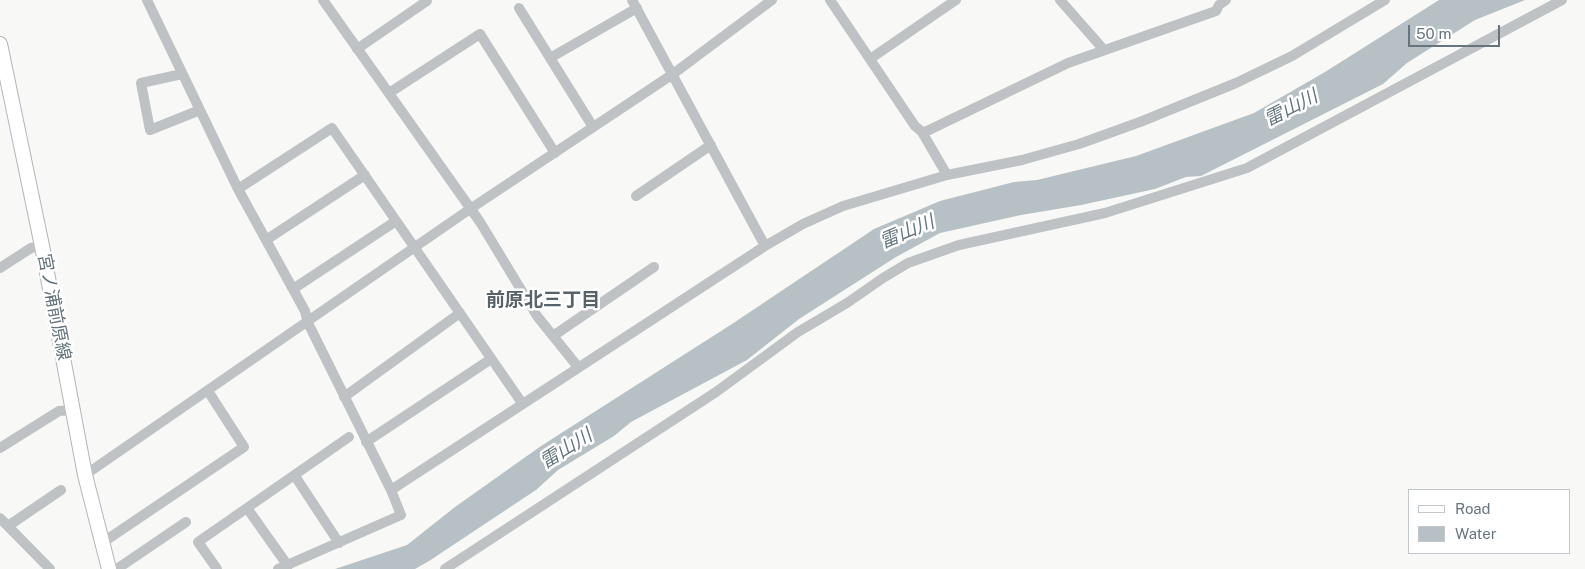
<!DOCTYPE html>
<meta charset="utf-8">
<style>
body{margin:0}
#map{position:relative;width:1585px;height:569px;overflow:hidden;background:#f8f8f6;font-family:"Public Sans",sans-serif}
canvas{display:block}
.legend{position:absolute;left:1408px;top:489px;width:162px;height:65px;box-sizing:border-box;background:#fff;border:1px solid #c2c7cb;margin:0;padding:6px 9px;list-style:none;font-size:15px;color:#66747d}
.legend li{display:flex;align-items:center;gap:10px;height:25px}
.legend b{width:25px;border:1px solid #c2c7cb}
.scale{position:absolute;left:1408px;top:25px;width:92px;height:22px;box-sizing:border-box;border:2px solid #66747d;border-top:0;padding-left:6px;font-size:15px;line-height:18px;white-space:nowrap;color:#66747d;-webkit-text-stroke:4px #fff;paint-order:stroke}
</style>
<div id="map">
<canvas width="1585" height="569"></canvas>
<ul class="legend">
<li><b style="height:6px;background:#fff"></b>Road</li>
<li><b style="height:14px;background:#b7c1c5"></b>Water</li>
</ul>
<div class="scale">50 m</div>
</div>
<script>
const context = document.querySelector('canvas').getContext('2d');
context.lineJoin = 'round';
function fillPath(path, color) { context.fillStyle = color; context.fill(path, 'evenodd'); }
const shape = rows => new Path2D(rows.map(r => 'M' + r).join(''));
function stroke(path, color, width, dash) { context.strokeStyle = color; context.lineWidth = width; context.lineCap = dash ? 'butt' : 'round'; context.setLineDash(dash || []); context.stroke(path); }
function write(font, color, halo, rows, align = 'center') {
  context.font = font + ' "Public Sans","Noto Sans JP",sans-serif'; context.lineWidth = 5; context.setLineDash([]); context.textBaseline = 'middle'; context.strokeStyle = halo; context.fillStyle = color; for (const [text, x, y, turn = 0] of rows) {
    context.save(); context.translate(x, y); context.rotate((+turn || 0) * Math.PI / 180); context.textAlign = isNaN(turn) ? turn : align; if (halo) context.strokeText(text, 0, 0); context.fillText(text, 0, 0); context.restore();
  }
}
fillPath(shape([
 [1439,0,1525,0,1475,20,1407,63,1383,84,1201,176,1186,177,1155,189,1081,205,1021,215,940,233,896,257,799,319,747,360,631,422,614,436,558,470,536,490,429,561,415,569,335,569,407,545,455,507,541,446,732,324,874,229,940,201,1014,182,1037,180,1136,156,1254,113,1325,72]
]), '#b7c1c5');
const secondary = shape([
 [0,44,42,246,85,475,109,569]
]);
stroke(secondary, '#b0b6ba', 16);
stroke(shape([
 [147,0,238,189,305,311,308,323,391,490],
 [323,0,480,222,537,316,578,367],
 [632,0,765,246],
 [830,0,915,126,922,132,927,131,1068,63,1216,11,1219,5,1226,0],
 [1060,0,1104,50],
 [519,8,593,127],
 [357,49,427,1,427,0],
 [550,58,637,8],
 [870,59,956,0],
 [182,74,141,83,150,130,200,110],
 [389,93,480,34,555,153],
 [922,132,947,175],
 [238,189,332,128,522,403],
 [636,196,711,145],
 [266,240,365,175],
 [0,268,31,248,42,246],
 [293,289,396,221],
 [553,336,654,267],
 [344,397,460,313],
 [366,442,491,359],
 [0,448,59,411,73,410],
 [85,475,470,209,673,74,772,0],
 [295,476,339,543],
 [247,508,288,566],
 [0,518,50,569],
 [8,526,61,490],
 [102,543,244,447,208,391],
 [117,569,186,522],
 [217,569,198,542,349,437],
 [278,569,401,515,391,490,765,246,803,224,843,206,947,175,1022,160,1079,144,1140,122,1236,83,1292,56,1385,0],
 [445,569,716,392,798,332,847,303,883,278,908,263,959,245,1105,213,1247,168,1562,0]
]), '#bec2c5', 10);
stroke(secondary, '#fff', 14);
write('18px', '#66747d', '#fff', [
 ["宮ノ浦前原線",54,307,79]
]);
write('italic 19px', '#67787f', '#fff', [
 ["雷山川",1291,108,-27],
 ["雷山川",907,232,-23],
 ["雷山川",566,449,-32]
]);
write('bold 19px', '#586269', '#fff', [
 ["前原北三丁目",543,300]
]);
</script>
